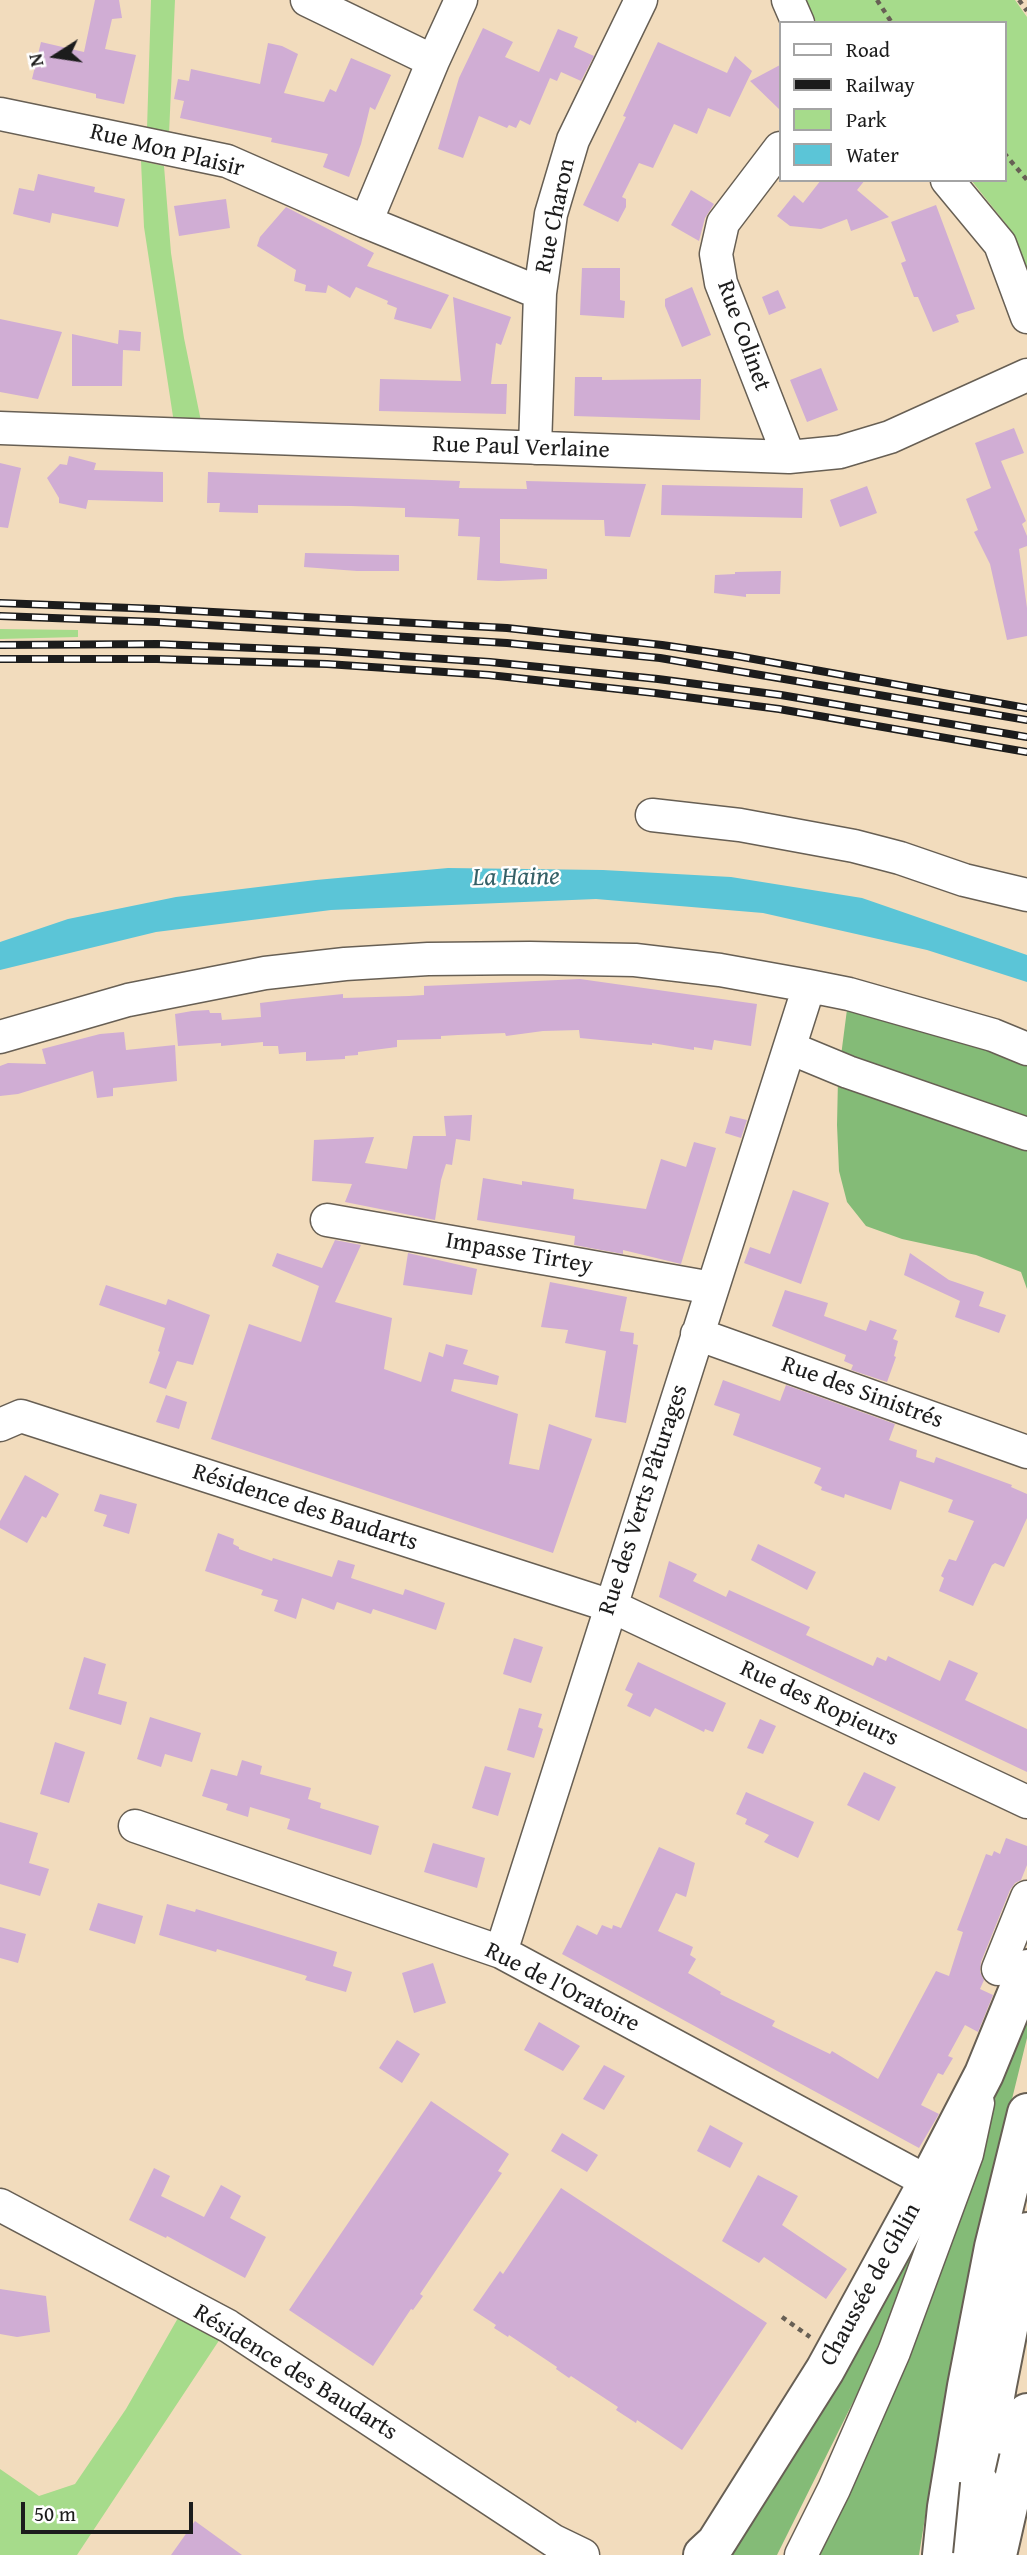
<!DOCTYPE html>
<meta charset="utf-8">
<style>
body{margin:0}
#map{position:relative;width:1027px;height:2555px;overflow:hidden;background:#f2dcbd;font-family:"Gentium Book Plus",serif}
canvas{display:block}
.legend{position:absolute;left:779px;top:21px;width:228px;height:161px;box-sizing:border-box;background:#fff;border:2px solid #a4a4a4;margin:0;padding:9px 12px;list-style:none;font-size:21px;color:#1c1c1c}
.legend li{display:flex;align-items:center;gap:14px;height:35px}
.legend b{width:35px;border:2px solid #a4a4a4}
.north{position:absolute;left:21px;top:21px;width:70px;height:70px;-webkit-text-stroke:5px #fff;paint-order:stroke;rotate:258deg;font-size:19px;font-weight:700;line-height:28px;text-align:center;color:#1c1c1c}
.north::after{content:'';display:block;margin:auto;width:24px;height:32px;background:#1c1c1c;clip-path:polygon(50% 0,100% 100%,50% 72%,0 100%)}
.scale{position:absolute;left:21px;top:2502px;width:172px;height:32px;box-sizing:border-box;border:4px solid #1c1c1c;border-top:0;padding-left:9px;font-size:21px;line-height:24px;white-space:nowrap;color:#1c1c1c;-webkit-text-stroke:5px #fff;paint-order:stroke}
</style>
<div id="map">
<canvas width="1027" height="2555"></canvas>
<ul class="legend">
<li><b style="height:9px;background:#fff"></b>Road</li>
<li><b style="height:9px;background:#1c1c1c"></b>Railway</li>
<li><b style="height:19px;background:#a6db8b"></b>Park</li>
<li><b style="height:19px;background:#5bc5d7"></b>Water</li>
</ul>
<div class="north">N</div>
<div class="scale">50 m</div>
</div>
<script>
const context = document.querySelector('canvas').getContext('2d');
context.lineJoin = 'round';
function fillPath(path, color) { context.fillStyle = color; context.fill(path, 'evenodd'); }
const shape = rows => new Path2D(rows.map(r => 'M' + r).join(''));
function stroke(path, color, width, dash) { context.strokeStyle = color; context.lineWidth = width; context.lineCap = dash ? 'butt' : 'round'; context.setLineDash(dash || []); context.stroke(path); }
function write(font, color, halo, rows, align = 'center') {
  context.font = font + ' "Gentium Book Plus",serif'; context.lineWidth = 5; context.setLineDash([]); context.textBaseline = 'middle'; context.strokeStyle = halo; context.fillStyle = color; for (const [text, x, y, turn = 0] of rows) {
    context.save(); context.translate(x, y); context.rotate((+turn || 0) * Math.PI / 180); context.textAlign = isNaN(turn) ? turn : align; if (halo) context.strokeText(text, 0, 0); context.fillText(text, 0, 0); context.restore();
  }
}
fillPath(shape([
 [151,0,175,0,169,134,147,129],
 [797,0,1015,0,1027,17,1027,278,1006,224,971,180,1004,180,1004,23,809,23],
 [141,161,164,166,171,253,184,338,202,426,174,423,144,227],
 [0,629,78,630,78,637,0,639],
 [178,2318,220,2339,77,2555,0,2555,0,2469,39,2496,75,2484,126,2409]
]), '#a6db8b');
fillPath(shape([
 [849,994,1027,1049,1027,1289,1021,1272,976,1255,902,1239,866,1226,847,1202,839,1171,837,1125,838,1079],
 [1027,2002,1027,2038,984,2213,945,2394,919,2555,814,2555,938,2269],
 [937,2189,897,2309,866,2376,777,2555,723,2555]
]), '#84bb77');
fillPath(shape([
 [448,868,603,870,731,877,862,898,1027,955,1027,982,927,950,763,913,596,899,331,910,156,932,0,970,0,942,68,919,176,897,316,880]
]), '#5bc5d7');
fillPath(shape([
 [95,0,119,0,122,18,112,19,105,49,136,55,124,104,96,98,96,94,32,79,41,42,84,52],
 [483,28,513,42,505,57,539,72,558,29,578,37,574,47,594,56,581,81,561,72,557,81,550,78,530,125,520,120,516,128,509,125,507,128,479,116,463,158,438,149,459,78],
 [658,42,727,73,735,56,752,71,730,117,708,108,697,134,674,124,653,168,639,163,622,197,626,199,626,207,618,222,583,205,626,117,623,116],
 [268,43,282,46,298,54,284,93,324,102,330,89,336,92,351,58,391,75,375,110,370,107,361,144,349,177,323,167,328,154,271,142,272,138,180,118,184,101,174,99,178,79,189,81,191,69,260,84],
 [780,65,780,110,750,81],
 [38,174,95,187,94,192,125,199,118,227,52,213,50,223,13,214,19,188,34,191],
 [821,180,865,180,857,190,889,217,851,231,847,219,821,229,790,226,777,216,794,195,803,203],
 [691,190,714,204,705,218,699,241,671,225],
 [226,199,230,228,179,236,174,206],
 [936,205,975,309,956,315,959,322,933,332,918,297,914,297,901,263,906,261,891,222],
 [286,207,374,253,367,266,449,295,431,329,394,319,397,308,387,304,388,301,356,287,350,298,328,285,326,293,305,291,306,285,294,281,296,270,257,246,260,237],
 [582,268,620,268,620,300,625,301,624,318,580,315],
 [692,287,711,335,682,347,665,306,665,299],
 [778,290,786,308,769,315,762,297],
 [453,297,511,317,501,345,496,343,491,384,507,384,506,414,379,411,380,379,461,381],
 [0,319,62,332,38,399,0,392],
 [119,330,141,332,140,351,123,350,122,386,72,386,72,334,118,344],
 [821,368,838,410,807,422,790,380],
 [575,377,602,377,602,380,701,379,700,420,574,416],
 [1014,428,1024,453,1001,461,1026,521,1022,524,1027,536,1027,546,1019,549,1027,608,1027,636,1007,640,990,564,974,532,978,530,966,499,991,488,975,443],
 [69,456,96,463,94,470,163,472,163,502,88,500,86,509,59,503,59,498,47,478,60,464,67,465],
 [0,463,21,468,8,528,0,527],
 [208,472,460,481,459,488,527,489,526,481,646,484,630,537,605,536,604,520,500,519,500,563,547,569,547,579,498,581,477,580,480,537,458,536,459,519,405,517,405,508,351,506,258,505,258,513,219,512,220,503,207,503],
 [662,485,803,488,802,518,661,515],
 [867,486,877,513,840,527,830,500],
 [305,553,399,555,399,571,357,571,304,567],
 [781,571,780,594,746,594,746,597,714,593,715,575,735,574,735,572],
 [580,979,757,1004,751,1046,714,1040,712,1050,694,1047,694,1050,652,1043,652,1045,580,1038,579,1030,543,1031,506,1036,505,1033,458,1035,441,1036,441,1039,397,1040,397,1047,358,1052,358,1055,345,1056,345,1059,306,1061,306,1052,279,1054,278,1046,263,1046,263,1042,221,1046,221,1043,178,1046,175,1014,192,1011,209,1010,210,1013,221,1013,222,1020,261,1017,260,1003,293,999,343,994,343,998,409,996,424,995,424,986],
 [124,1032,126,1050,175,1045,177,1081,113,1088,113,1096,97,1098,93,1071,18,1094,0,1096,0,1066,8,1063,46,1064,42,1049,100,1034],
 [472,1115,470,1141,456,1139,452,1165,446,1164,441,1180,435,1220,345,1202,352,1184,312,1181,314,1140,374,1137,365,1163,407,1169,413,1136,446,1136,444,1116],
 [730,1116,747,1120,741,1138,725,1133],
 [694,1142,716,1148,681,1264,623,1250,623,1254,574,1245,575,1236,477,1220,483,1178,522,1185,522,1181,574,1189,573,1199,646,1209,661,1159,686,1167],
 [793,1190,829,1203,801,1284,744,1263,750,1247,770,1254],
 [335,1240,361,1245,335,1302,392,1318,384,1369,421,1382,429,1352,443,1357,446,1344,468,1350,463,1364,499,1376,497,1385,454,1379,451,1391,518,1414,509,1464,539,1470,549,1424,592,1439,553,1553,211,1439,249,1324,301,1342,319,1286,272,1266,277,1253,322,1268],
 [408,1253,477,1269,472,1295,403,1285],
 [910,1253,949,1280,984,1292,979,1306,1006,1315,999,1333,955,1317,960,1301,904,1275],
 [550,1282,627,1297,620,1331,634,1333,633,1344,638,1345,626,1423,595,1417,606,1351,565,1343,568,1330,541,1327],
 [106,1285,166,1305,168,1299,210,1315,193,1365,177,1361,166,1389,149,1383,160,1352,158,1351,165,1328,99,1305],
 [785,1290,828,1303,824,1316,866,1331,870,1320,897,1330,893,1339,898,1341,894,1356,896,1357,887,1382,851,1370,853,1365,844,1361,846,1355,772,1326],
 [723,1380,780,1401,786,1385,895,1424,889,1440,917,1450,916,1457,934,1463,936,1457,1012,1485,1011,1487,1027,1494,1027,1518,1017,1540,1004,1567,995,1563,992,1565,973,1606,939,1591,944,1578,941,1576,949,1559,956,1561,974,1521,948,1512,953,1500,900,1481,891,1510,845,1494,844,1498,821,1490,822,1487,814,1483,821,1468,733,1435,740,1414,714,1405],
 [166,1395,187,1402,179,1429,156,1422],
 [25,1475,59,1494,46,1518,42,1516,27,1543,0,1528,0,1521],
 [100,1494,137,1504,129,1534,103,1526,107,1515,94,1511],
 [218,1533,234,1539,233,1544,239,1547,239,1549,272,1561,273,1558,332,1577,338,1560,355,1565,351,1578,403,1595,405,1589,445,1603,436,1630,373,1609,371,1614,337,1602,334,1610,302,1598,296,1619,274,1611,278,1600,261,1595,263,1590,205,1571],
 [758,1544,816,1572,807,1590,751,1560],
 [669,1561,697,1574,693,1581,726,1597,729,1590,810,1627,806,1635,873,1666,877,1657,886,1661,888,1656,940,1681,949,1660,978,1673,965,1700,1027,1729,1027,1772,659,1597],
 [514,1638,543,1647,531,1683,503,1674],
 [84,1657,106,1664,98,1694,127,1702,121,1725,69,1709],
 [638,1662,726,1703,713,1732,705,1729,704,1732,655,1708,650,1717,627,1706,633,1694,625,1690],
 [519,1708,542,1714,538,1727,543,1729,534,1758,507,1750],
 [150,1717,201,1733,192,1762,165,1754,161,1767,137,1759],
 [760,1719,776,1726,763,1754,747,1748],
 [55,1742,85,1752,69,1803,40,1794],
 [242,1760,262,1766,260,1774,311,1788,308,1799,321,1803,320,1808,379,1826,371,1855,287,1829,290,1819,250,1807,248,1817,226,1810,228,1804,202,1796,211,1769,237,1776],
 [485,1766,511,1773,498,1816,472,1808],
 [864,1772,896,1787,879,1821,847,1805],
 [746,1792,814,1822,798,1858,764,1842,769,1835,745,1824,747,1819,736,1814],
 [0,1822,38,1833,29,1863,49,1869,40,1896,0,1884],
 [1006,1838,1027,1846,1027,1865,1021,1880,1015,1883,1010,1890,981,1962,980,1972,984,1980,980,1989,993,1995,978,2032,965,2025,948,2056,953,2058,943,2075,938,2073,921,2105,939,2114,919,2148,562,1954,577,1925,597,1935,602,1925,612,1929,613,1925,621,1928,659,1847,695,1863,686,1897,676,1893,658,1931,693,1947,690,1955,696,1959,688,1973,721,1992,720,1994,775,2021,772,2026,830,2054,832,2051,878,2079,936,1971,949,1976,963,1932,957,1930,986,1854,992,1856,994,1851,1000,1854],
 [433,1843,485,1858,477,1888,424,1872],
 [98,1903,143,1916,135,1944,89,1930],
 [167,1904,195,1912,196,1909,337,1952,333,1966,352,1972,346,1992,305,1980,307,1976,217,1949,216,1952,159,1935],
 [0,1927,26,1934,18,1963,0,1958],
 [433,1963,446,2003,414,2013,402,1973],
 [539,2022,580,2046,563,2071,524,2050],
 [397,2040,420,2054,402,2083,379,2068],
 [604,2065,625,2076,604,2110,583,2099],
 [431,2101,509,2154,498,2171,502,2173,420,2294,423,2296,413,2310,411,2309,373,2366,289,2310],
 [710,2125,743,2143,730,2168,697,2151],
 [562,2133,598,2155,587,2172,551,2151],
 [154,2168,170,2176,161,2196,204,2217,221,2185,241,2196,230,2218,266,2237,245,2278,167,2236,166,2238,129,2220],
 [758,2175,798,2196,782,2225,847,2269,826,2299,764,2257,759,2263,722,2241],
 [561,2188,767,2323,682,2450,637,2420,636,2423,616,2410,618,2407,571,2376,569,2378,556,2369,557,2367,509,2335,508,2337,494,2328,496,2325,473,2310,500,2271,503,2274],
 [0,2289,46,2296,50,2332,17,2337,0,2334],
 [195,2521,242,2555,171,2555]
]), '#d0add4');
const minor = shape([
 [307,0,433,61],
 [788,0,798,23],
 [0,114,227,161,366,222,540,293],
 [780,148,723,223,716,254,721,283,789,457],
 [947,180,1000,244,1027,317],
 [366,222,433,61,461,0],
 [0,428,789,457,840,452,890,437,1027,375],
 [535,448,540,293,551,214,573,140,641,0],
 [652,815,740,825,854,846,900,858,964,880,1027,895],
 [0,1037,128,1000,265,973,345,964,428,959,530,958,635,960,720,970,809,986,849,994,993,1035,1027,1049],
 [790,1048,848,1072,1027,1134],
 [327,1220,712,1288],
 [697,1334,1027,1452],
 [0,1425,21,1416,611,1606,1027,1802],
 [135,1826,501,1952,928,2182],
 [501,1952,809,986],
 [998,1969,1027,1897],
 [0,2205,228,2326,554,2541,583,2555],
 [801,2555,834,2489,894,2352,967,2154,978,2103]
]);
const major = shape([
 [703,2555,716,2543,825,2370,928,2182,984,2074,1027,1969]
]);
const highway = shape([
 [1019,2458,1027,2413],
 [980,2484,997,2385,1027,2232],
 [942,2555,947,2507,967,2386,994,2247,1027,2113]
]);
stroke(minor, '#675f54', 35);
stroke(major, '#675f54', 42);
stroke(highway, '#675f54', 42);
stroke(shape([
 [877,0,892,23],
 [1019,0,1027,11],
 [1004,153,1027,180],
 [782,2317,810,2337]
]), '#675f54', 4.5, [5, 5]);
stroke(minor, '#fff', 32);
stroke(major, '#fff', 38);
stroke(highway, '#fff', 38);
const rail = shape([
 [0,603,158,609,507,628,662,645,737,656,1027,708],
 [0,616,157,622,507,643,660,658,1027,720],
 [0,645,158,644,327,651,490,662,658,679,781,695,1027,737],
 [0,659,157,659,327,664,489,675,655,693,779,709,1027,752]
]);
stroke(rail, '#1c1c1c', 8);
stroke(rail, '#fff', 5, [16]);
const highwayBridge = shape([
 [973,2555,980,2484],
 [997,2555,1019,2458]
]);
stroke(highwayBridge, '#675f54', 42, []);
stroke(highwayBridge, '#fff', 38);
write('24px', '#1c1c1c', '#fff', [
 ["Rue Mon Plaisir",167,151,14],
 ["Rue Charon",556,216,-78],
 ["Rue Colinet",743,336,70],
 ["Rue Paul Verlaine",521,448,2],
 ["Impasse Tirtey",519,1254,10],
 ["Rue des Sinistrés",862,1393,20],
 ["Rue des Verts Pâturages",644,1500,-72],
 ["Résidence des Baudarts",305,1508,18],
 ["Rue des Ropieurs",819,1704,25],
 ["Rue de l'Oratoire",562,1988,27],
 ["Chaussée de Ghlin",871,2285,-61],
 ["Résidence des Baudarts",295,2373,32]
]);
write('italic 26px', '#356067', '#fff', [
 ["La Haine",516,878,-1]
]);
</script>
